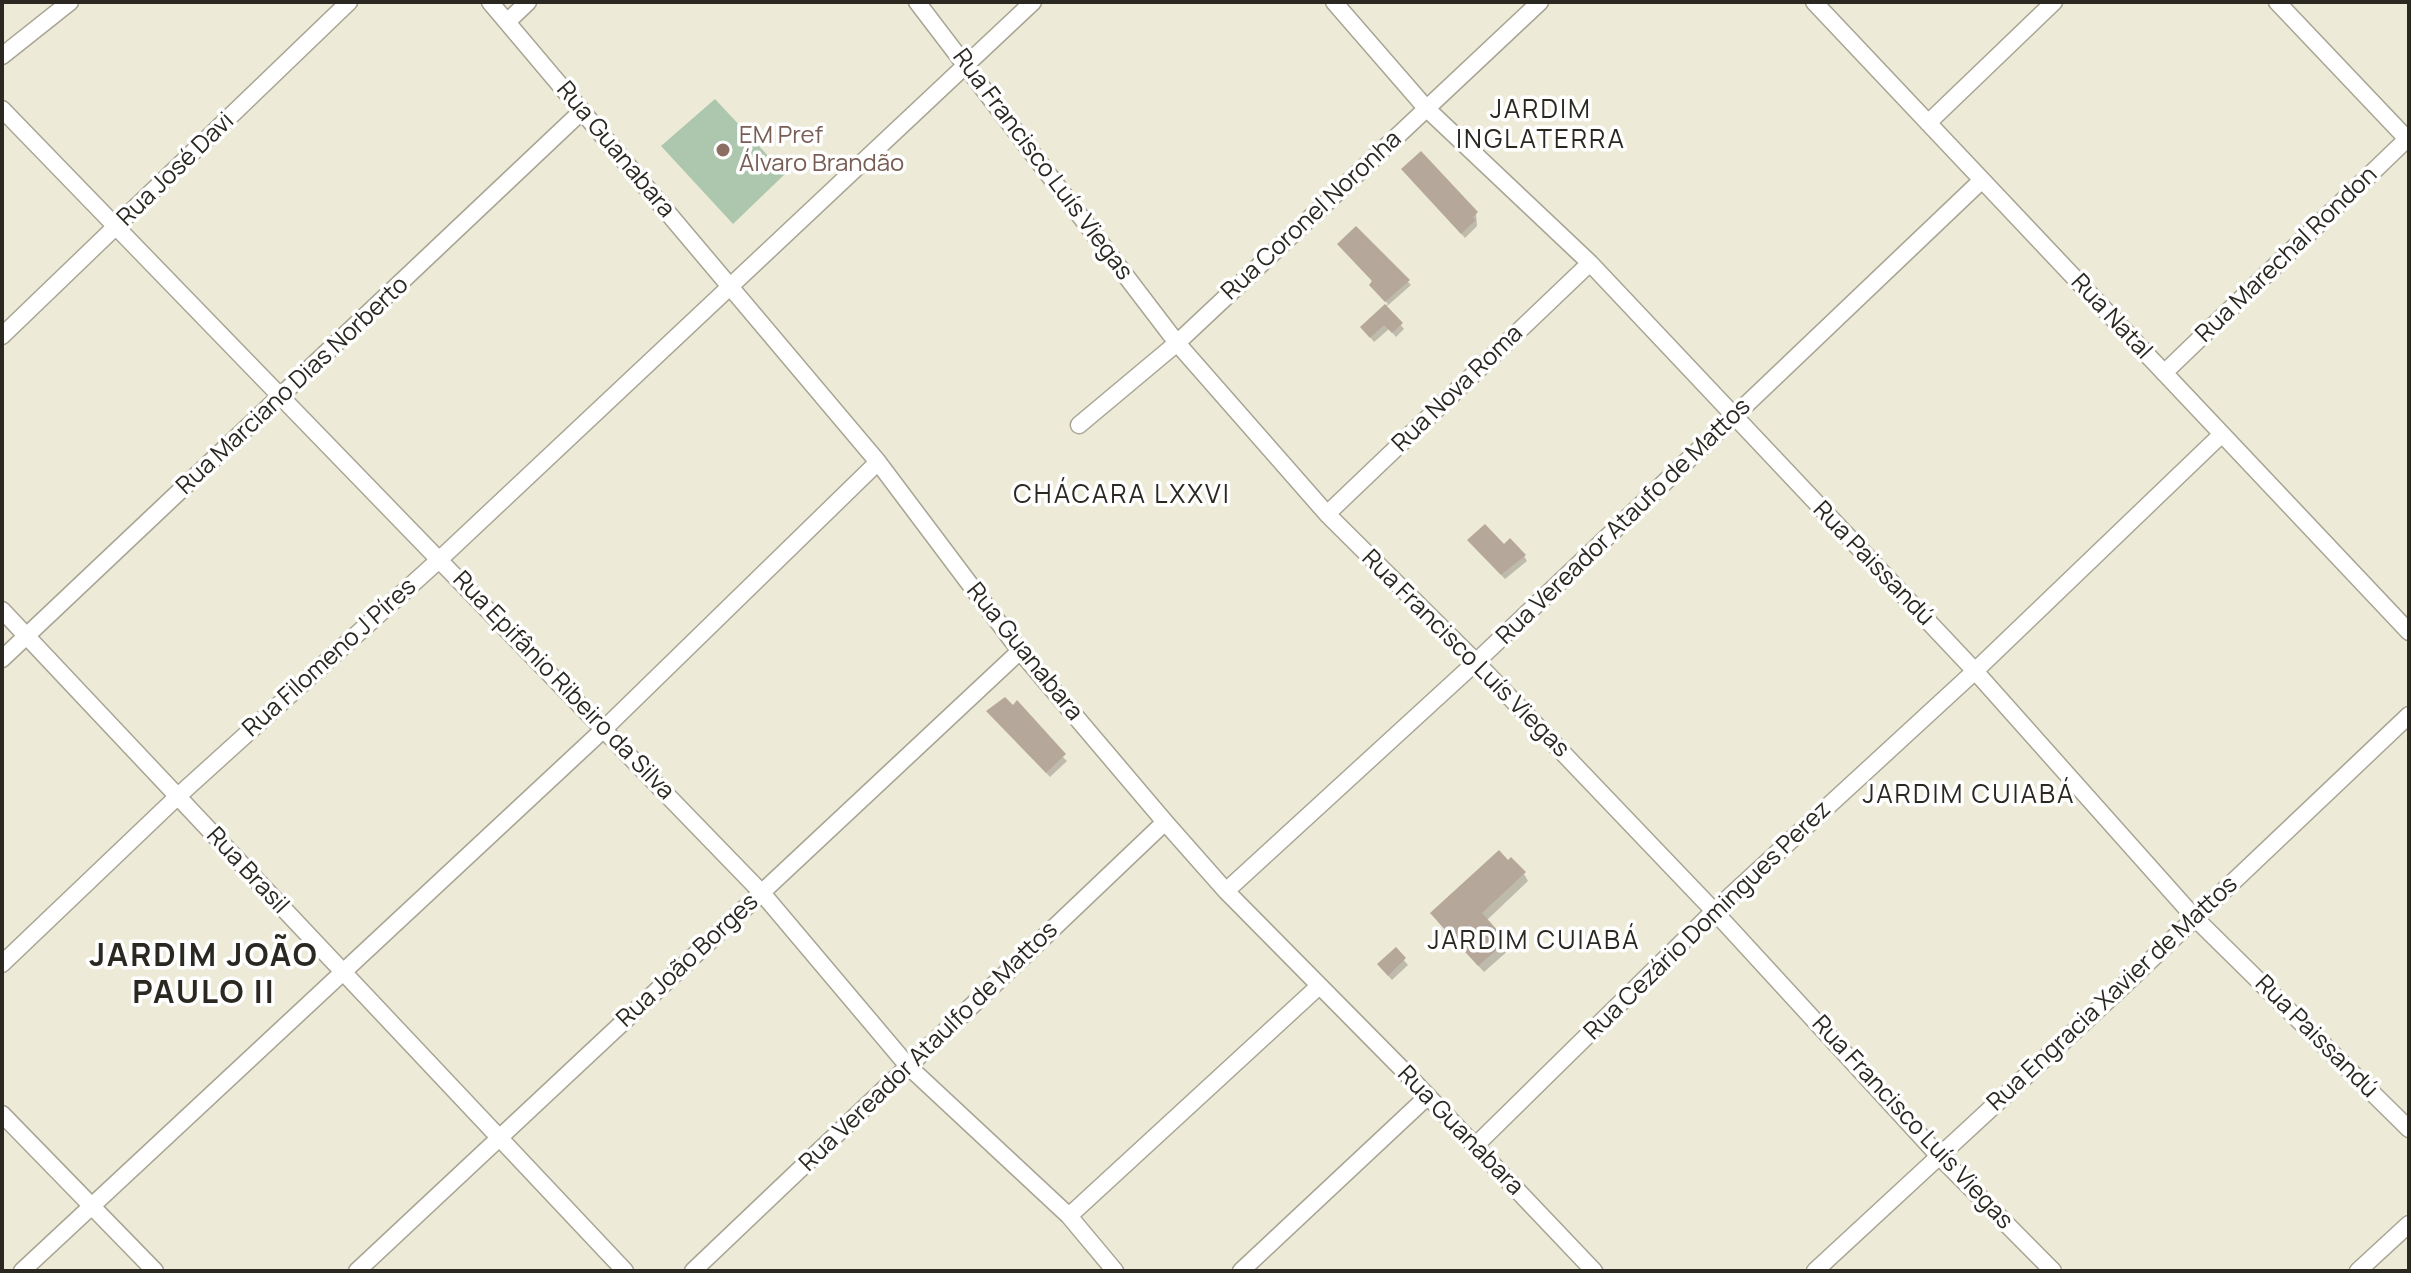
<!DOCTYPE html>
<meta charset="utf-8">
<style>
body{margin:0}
#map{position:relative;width:2411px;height:1273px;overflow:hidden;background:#eeead8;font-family:Manrope,sans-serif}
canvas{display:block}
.frame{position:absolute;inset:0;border:4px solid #2a2821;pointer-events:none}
</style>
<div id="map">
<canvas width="2411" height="1273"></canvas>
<div class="frame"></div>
</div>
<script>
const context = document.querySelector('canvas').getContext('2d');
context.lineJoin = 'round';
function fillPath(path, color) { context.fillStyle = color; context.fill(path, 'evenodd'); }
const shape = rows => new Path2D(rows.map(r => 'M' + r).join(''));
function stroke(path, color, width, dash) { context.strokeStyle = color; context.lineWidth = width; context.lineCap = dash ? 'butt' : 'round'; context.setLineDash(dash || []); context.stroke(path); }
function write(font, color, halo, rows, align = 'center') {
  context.font = font + ' Manrope,sans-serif'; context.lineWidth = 7; context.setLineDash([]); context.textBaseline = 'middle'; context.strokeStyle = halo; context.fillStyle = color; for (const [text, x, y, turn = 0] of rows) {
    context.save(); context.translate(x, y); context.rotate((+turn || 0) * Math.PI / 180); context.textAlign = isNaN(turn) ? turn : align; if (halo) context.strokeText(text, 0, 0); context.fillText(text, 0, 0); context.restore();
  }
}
fillPath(shape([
 [715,99,785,174,733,224,661,146]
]), '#adc7ae');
fillPath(shape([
 [1407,175,1476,213,1477,226,1465,238],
 [1356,229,1411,285,1386,307,1404,329,1396,337,1389,329,1374,342,1363,328,1388,304,1374,289],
 [1473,546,1504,547,1524,556,1527,561,1505,579],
 [1012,708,1067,761,1050,777,992,716],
 [1524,874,1528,881,1486,921,1510,949,1484,972,1437,921],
 [1395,950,1408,965,1392,980,1383,970]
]), '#0003');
fillPath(shape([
 [1421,151,1478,212,1473,217,1476,220,1461,234,1401,169],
 [1356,226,1410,280,1385,302,1369,285,1372,281,1337,244],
 [1385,304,1403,323,1392,333,1384,325,1370,338,1360,327],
 [1485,524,1504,544,1510,538,1526,555,1501,575,1467,540],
 [1005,697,1013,705,1017,700,1066,754,1046,773,986,711],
 [1499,850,1508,860,1511,857,1526,872,1482,913,1507,941,1478,966,1430,913],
 [1396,947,1406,958,1388,976,1377,964]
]), '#b6a79b');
const minor = shape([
 [490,2,878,462,1020,651,1165,822,1226,891,1401,1068,1594,1271],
 [917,2,1177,343,1327,514,1476,662,1714,911,1939,1156,2053,1271],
 [1334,2,1426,108,1590,263,1975,671,2195,918,2409,1129],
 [1814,2,2409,632],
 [2277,2,2409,141],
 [507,22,528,2],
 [2,56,70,2],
 [2,109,762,893,908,1066,1069,1216,1115,1271],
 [1928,123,2054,2],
 [2,336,349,2],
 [2164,373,2409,137],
 [1079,425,1177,343,1540,2],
 [1327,514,1590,263],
 [2,610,625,1271],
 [2,659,582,111],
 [1226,891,1476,662,1982,180],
 [2,964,177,797,440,559,1033,2],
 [2,1114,155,1271],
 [1475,1146,1714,911,1975,671,2222,434],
 [1069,1216,1318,987],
 [22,1271,604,729,878,462],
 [357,1271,1020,651],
 [693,1271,1165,822],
 [1241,1271,1428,1096],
 [1815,1271,2118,991,2409,715],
 [2358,1271,2409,1224]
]);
stroke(minor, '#a9a493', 19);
stroke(minor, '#fff', 16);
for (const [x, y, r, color] of [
 [723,150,8,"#8d6e63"]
]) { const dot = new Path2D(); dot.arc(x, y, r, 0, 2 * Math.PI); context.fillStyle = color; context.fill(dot); stroke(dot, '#fff', 3); }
write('24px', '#785e54', '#fff', [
 ["EM Pref",739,136],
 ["Álvaro Brandão",739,164]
], 'left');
write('24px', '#2a2821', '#fff', [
 ["Rua Guanabara",615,150,50],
 ["Rua Francisco Luís Viegas",1042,165,53],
 ["Rua José Davi",176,170,-44],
 ["Rua Coronel Noronha",1312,216,-43],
 ["Rua Marechal Rondon",2287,255,-44],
 ["Rua Natal",2111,317,47],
 ["Rua Marciano Dias Norberto",293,386,-43],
 ["Rua Nova Roma",1458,389,-44],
 ["Rua Vereador Ataufo de Mattos",1624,522,-44],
 ["Rua Paissandú",1873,564,46],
 ["Rua Guanabara",1024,652,51],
 ["Rua Francisco Luís Viegas",1465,654,45],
 ["Rua Filomeno J Píres",330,658,-42],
 ["Rua Epifânio Ribeiro da Silva",563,686,46],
 ["Rua Brasil",247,871,47],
 ["Rua Cezário Domingues Perez",1708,921,-44],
 ["Rua João Borges",688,961,-43],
 ["Rua Engracia Xavier de Mattos",2113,994,-43],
 ["Rua Paissandú",2316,1037,45],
 ["Rua Vereador Ataulfo de Mattos",929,1047,-44],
 ["Rua Francisco Luís Viegas",1912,1123,47],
 ["Rua Guanabara",1460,1131,46]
]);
context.letterSpacing = '2px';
write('26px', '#2a2821', '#fff', [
 ["JARDIM",1541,111],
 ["INGLATERRA",1541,141],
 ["CHÁCARA LXXVI",1122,496],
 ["JARDIM CUIABÁ",1969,796],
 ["JARDIM CUIABÁ",1534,942]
]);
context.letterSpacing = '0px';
context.letterSpacing = '2px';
write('bold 32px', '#2a2821', '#fff', [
 ["JARDIM JOÃO",204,957],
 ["PAULO II",204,994]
]);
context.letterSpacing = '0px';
</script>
